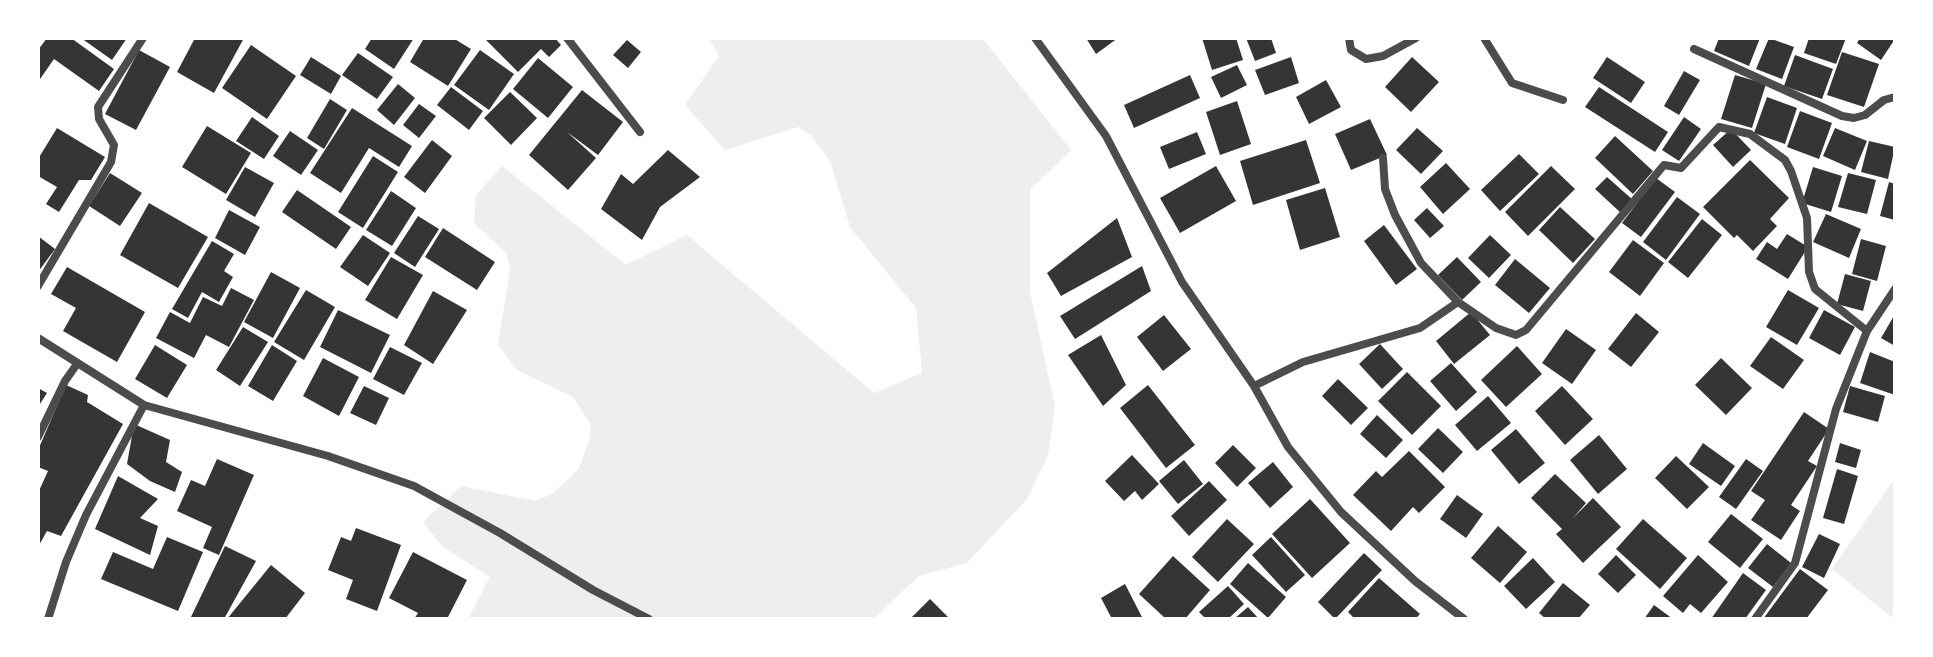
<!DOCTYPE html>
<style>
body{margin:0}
#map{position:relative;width:1933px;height:657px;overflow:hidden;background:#fff;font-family:"Golos Text",sans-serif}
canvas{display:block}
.frame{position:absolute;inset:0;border:40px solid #fff;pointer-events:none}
</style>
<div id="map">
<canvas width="1933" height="657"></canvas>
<div class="frame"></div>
</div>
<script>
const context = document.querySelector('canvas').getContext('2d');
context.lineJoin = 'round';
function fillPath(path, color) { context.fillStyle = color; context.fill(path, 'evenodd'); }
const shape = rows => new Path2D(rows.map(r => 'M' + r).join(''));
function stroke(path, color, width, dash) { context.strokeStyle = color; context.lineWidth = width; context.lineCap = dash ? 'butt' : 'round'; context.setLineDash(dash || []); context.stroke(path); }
fillPath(shape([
 [709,38,982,38,1071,150,1030,190,1030,292,1055,406,1048,456,1027,499,967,563,919,576,873,619,468,619,490,577,443,547,423,522,461,486,535,501,552,494,579,469,589,440,591,425,573,397,517,370,498,345,510,269,507,254,474,223,476,195,502,166,626,265,687,235,874,393,922,373,916,308,850,227,830,161,811,135,798,127,725,150,685,105,719,56],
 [1895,478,1895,619,1894,619,1832,569]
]), '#eee');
fillPath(shape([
 [47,38,71,38,114,69,99,91,54,59,38,82,38,50],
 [81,38,127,38,112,60],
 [195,38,244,38,214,93,177,72],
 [372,38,414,38,394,69,365,49],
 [424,38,453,38,471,49,448,86,410,62],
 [488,38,555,38,561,45,549,57,541,49,518,72,486,40],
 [1086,38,1118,38,1096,54],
 [1202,38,1236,38,1243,60,1212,70],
 [1246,38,1271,38,1276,53,1255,61],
 [1719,38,1760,38,1749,66,1714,51],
 [1769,38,1794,47,1782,79,1756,69],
 [1809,38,1846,38,1836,64,1804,53],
 [1860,38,1895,38,1895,39,1881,60,1857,43],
 [627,40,641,52,628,68,613,55],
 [251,45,296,76,267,119,222,88],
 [139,50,170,67,136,130,105,114],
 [480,50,514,74,489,110,454,85],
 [1842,52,1879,64,1864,107,1827,95],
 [358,53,393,77,377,99,342,75],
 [1795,55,1833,69,1822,99,1784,86],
 [311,57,341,76,331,94,300,75],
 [1291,57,1299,83,1265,95,1255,70],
 [1412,57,1439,82,1411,112,1385,87],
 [1607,57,1645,82,1631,103,1593,78],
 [538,58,573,87,548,118,513,89],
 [1237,65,1247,85,1221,98,1211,77],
 [1684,71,1700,80,1679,115,1664,106],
 [1190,75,1200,98,1134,128,1124,105],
 [1735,75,1766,84,1752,128,1721,119],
 [1326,80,1341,107,1309,124,1296,97],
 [398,84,415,98,394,125,377,110],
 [451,87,483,111,469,130,437,105],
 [1599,87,1668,132,1655,152,1585,107],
 [582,90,623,122,598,155,567,132,596,158,568,190,529,155],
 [510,92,537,118,511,145,484,118],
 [1767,97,1797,108,1785,144,1754,133],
 [330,99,347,110,324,149,307,138],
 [1237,101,1251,144,1220,155,1206,112],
 [419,104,436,116,419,138,403,125],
 [352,108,412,146,399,167,369,148,341,193,310,173],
 [1800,111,1832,123,1819,159,1787,147],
 [252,117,279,136,264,159,236,141],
 [1684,117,1701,129,1679,161,1662,150],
 [1370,119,1387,155,1351,170,1335,134],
 [207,126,251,153,226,194,182,167],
 [57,128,105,157,91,180,79,180,59,212,46,204,57,187,38,176,38,159],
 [1417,128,1443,151,1421,174,1396,150],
 [1835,128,1867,141,1855,170,1823,156],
 [1731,129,1751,150,1733,167,1713,145],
 [290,131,318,150,301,175,273,156],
 [1197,132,1206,154,1169,169,1160,147],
 [1615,136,1653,171,1633,194,1595,158],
 [432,140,452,156,425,193,404,177],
 [1306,140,1320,183,1253,205,1240,161],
 [1869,141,1895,147,1888,179,1861,172],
 [668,150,700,177,660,207,642,240,601,209,621,174,633,184],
 [1519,154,1539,174,1500,211,1481,190],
 [373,156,398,172,363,228,338,212],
 [1750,160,1789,198,1770,219,1777,226,1753,251,1737,235,1734,238,1703,207],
 [1446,163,1470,189,1443,214,1420,187],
 [1216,166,1236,201,1180,233,1160,198],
 [1551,166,1575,189,1528,236,1505,212],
 [245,167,274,183,255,217,226,200],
 [1813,167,1842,176,1831,212,1802,203],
 [110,173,142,193,120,226,89,206],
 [1848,173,1876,180,1867,214,1838,207],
 [1607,177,1633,200,1621,213,1595,189],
 [1656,178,1675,192,1641,237,1622,223],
 [1889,182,1895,184,1895,220,1880,216],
 [1325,188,1340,237,1300,250,1286,200],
 [297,190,351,227,336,249,282,212],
 [391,191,416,208,392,246,366,230],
 [1677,197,1700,214,1666,260,1643,242],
 [149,203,208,237,178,288,120,255],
 [1560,207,1595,239,1573,263,1539,230],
 [1427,208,1444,226,1430,238,1414,220],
 [229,210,260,227,245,255,215,238],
 [1826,214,1861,229,1849,258,1813,242],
 [418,216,439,229,415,267,394,253],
 [1117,218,1132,257,1061,296,1047,273],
 [1702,219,1722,235,1688,278,1668,262],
 [1384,225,1417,269,1396,285,1364,241],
 [443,228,495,262,477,290,425,257],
 [1787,234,1808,247,1788,279,1756,259,1767,242,1777,249],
 [363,235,390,253,368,286,340,267],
 [1490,235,1511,255,1489,278,1468,258],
 [38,236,55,249,38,272],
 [1861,239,1886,246,1877,281,1852,274],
 [1633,240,1664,263,1640,296,1609,272],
 [212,241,234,254,224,271,233,277,219,302,202,292,188,318,172,309],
 [391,257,423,275,397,319,365,300],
 [1457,257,1481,282,1462,300,1438,275],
 [1515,259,1550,288,1529,313,1495,285],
 [1142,266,1151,291,1075,339,1060,316],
 [67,267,145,312,117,362,63,331,76,308,51,294],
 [271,272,300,288,273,338,244,322],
 [1845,274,1871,281,1863,311,1837,304],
 [231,288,254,300,229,347,206,335,194,358,156,338,170,312,190,323,203,297,222,306],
 [306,290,335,307,304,360,274,342],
 [1788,290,1819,308,1797,345,1766,327],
 [433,291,467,310,433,364,404,345],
 [338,310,390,335,371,373,320,347],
 [1824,310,1855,327,1840,355,1809,338],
 [1471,312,1490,335,1454,364,1436,341],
 [1636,313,1659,332,1631,367,1608,349],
 [1895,314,1895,346,1881,338],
 [1164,315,1191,349,1163,371,1137,337],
 [243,327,268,342,240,386,216,370],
 [1566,329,1596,350,1572,384,1542,363],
 [1101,335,1126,385,1103,406,1068,355],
 [1771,337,1804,360,1783,389,1750,366],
 [1380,344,1403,369,1382,389,1359,364],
 [155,345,187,365,167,398,135,379],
 [272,345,297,361,273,401,248,386],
 [1517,346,1542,374,1506,407,1481,380],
 [390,347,422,363,404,395,373,379],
 [1870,352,1895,362,1895,395,1860,383],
 [323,358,359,377,339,416,303,396],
 [1721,358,1752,388,1726,415,1695,385],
 [1451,363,1477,392,1456,411,1430,381],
 [1407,372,1441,406,1412,435,1378,401],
 [1338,379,1368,408,1351,425,1322,396],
 [66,385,88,395,87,402,123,424,61,536,47,531,38,547,38,493,48,471,38,467,38,450],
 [1148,385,1195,445,1166,468,1120,408],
 [364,386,389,398,376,425,350,413],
 [1562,386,1593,419,1565,445,1535,411],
 [1850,386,1885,396,1878,422,1843,412],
 [38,388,47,393,38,407],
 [1488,396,1511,423,1477,451,1455,425],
 [1804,412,1829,429,1808,461,1817,466,1791,505,1800,511,1781,540,1751,520,1765,500,1751,491],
 [1377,415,1403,440,1386,458,1360,434],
 [134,424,170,440,166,462,182,472,175,492,150,481,127,464],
 [1438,428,1463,452,1443,473,1418,449],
 [1516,429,1545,463,1519,484,1491,450],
 [1599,435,1627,469,1598,494,1570,460],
 [1703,443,1735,466,1721,486,1689,464],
 [1840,443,1861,450,1856,468,1835,462],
 [1233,445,1256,468,1237,487,1215,463],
 [1409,451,1445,487,1419,513,1413,507,1391,531,1353,495,1376,471,1382,477],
 [1132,455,1159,484,1142,500,1135,491,1124,501,1105,481],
 [1676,456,1709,487,1687,509,1655,478],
 [217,459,254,475,219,555,203,548,212,527,177,511,191,480,205,486],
 [1746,459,1763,471,1736,509,1719,497],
 [1184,460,1203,484,1178,504,1159,481],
 [1273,462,1293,487,1270,508,1248,483],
 [1837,469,1858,476,1844,524,1823,518],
 [1555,474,1586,503,1573,518,1593,498,1621,527,1583,563,1556,534,1562,529,1531,498],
 [118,476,158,499,140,518,158,526,150,555,95,529],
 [1209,481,1227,500,1189,536,1171,516],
 [1457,495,1483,514,1466,538,1440,519],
 [1310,499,1350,543,1312,578,1272,534],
 [1731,514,1763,539,1740,568,1708,542],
 [1227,519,1254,544,1218,582,1192,557],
 [1643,519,1687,558,1660,589,1616,549],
 [1498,526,1527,552,1500,583,1471,558],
 [356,528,401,545,377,611,346,599,353,580,328,570,341,537,351,541],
 [1819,534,1840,544,1824,578,1802,567],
 [167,537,203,552,178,611,101,579,113,552,153,569],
 [1271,537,1305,575,1286,592,1252,555],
 [1767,544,1791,563,1773,587,1748,568],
 [225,546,256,561,224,619,190,619],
 [413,552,467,580,447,619,414,619,418,613,389,598],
 [1364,553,1382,570,1335,619,1318,602],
 [1616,555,1636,575,1618,593,1598,574],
 [1698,555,1728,582,1701,613,1690,604,1683,613,1663,596],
 [1173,556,1210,590,1185,619,1166,619,1139,594],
 [1533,558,1555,582,1526,609,1504,586],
 [1248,563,1286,597,1268,618,1230,584],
 [271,565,305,593,285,619,227,619],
 [1800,569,1828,590,1806,619,1763,619],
 [1743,573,1766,590,1745,619,1711,619],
 [1379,578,1420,614,1415,619,1355,619,1348,612],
 [1563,583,1590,605,1578,619,1546,619,1539,613],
 [1125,584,1143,619,1112,619,1101,598],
 [1228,586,1244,604,1228,619,1206,619,1199,612],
 [930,599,950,619,910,619],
 [1654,605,1673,619,1644,619],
 [1248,607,1259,619,1234,619]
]), '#353535');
stroke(shape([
 [567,38,640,132],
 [1035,38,1106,136,1182,282,1254,386,1288,447,1341,512,1415,581,1464,619],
 [1349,38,1351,50,1366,59,1383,56,1416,38],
 [1484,38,1512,83,1563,100],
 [1694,49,1842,116,1854,118,1865,115,1884,100,1895,97],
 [1383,158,1385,189,1395,215,1421,263,1458,302,1496,328,1516,335,1526,330,1664,165,1681,168,1719,127,1750,134,1785,160,1791,171,1807,218,1809,272,1815,289,1867,331],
 [38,286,111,162,114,145,99,119,98,107,143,38],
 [38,338,144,405,328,456,414,486,500,533,593,590,649,619],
 [1254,386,1303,362,1420,328,1458,302],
 [38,437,65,381,77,364],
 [48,619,66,562,86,515,144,405],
 [1755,619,1795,563,1836,409,1867,331,1895,289]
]), '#4c4c4c', 8);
</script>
